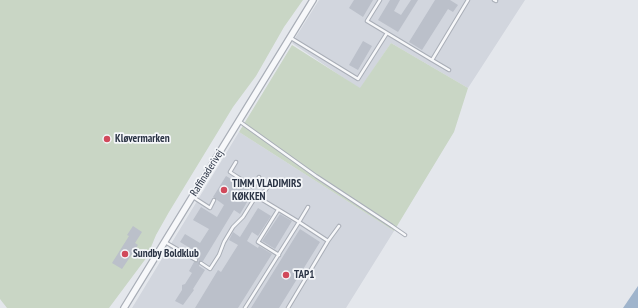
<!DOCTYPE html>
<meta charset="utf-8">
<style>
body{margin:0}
canvas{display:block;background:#e4e7ec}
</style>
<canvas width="638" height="308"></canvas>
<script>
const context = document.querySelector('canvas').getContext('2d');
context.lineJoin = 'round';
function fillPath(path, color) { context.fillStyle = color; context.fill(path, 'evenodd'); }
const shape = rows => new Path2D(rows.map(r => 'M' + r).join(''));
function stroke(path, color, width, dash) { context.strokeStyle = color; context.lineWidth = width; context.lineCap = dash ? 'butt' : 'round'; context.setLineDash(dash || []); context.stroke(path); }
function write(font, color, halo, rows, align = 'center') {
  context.font = font + ' "PT Sans Narrow",sans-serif'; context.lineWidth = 3.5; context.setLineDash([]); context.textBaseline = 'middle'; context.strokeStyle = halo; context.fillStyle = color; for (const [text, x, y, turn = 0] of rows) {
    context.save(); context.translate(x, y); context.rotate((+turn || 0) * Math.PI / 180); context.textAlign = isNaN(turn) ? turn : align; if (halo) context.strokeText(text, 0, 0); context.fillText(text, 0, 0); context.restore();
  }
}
fillPath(shape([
 [319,0,525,0,468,88,391,43,360,89,292,43],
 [239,132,394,231,346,308,132,308]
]), '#d2d6de');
fillPath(shape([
 [0,0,303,0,284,27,256,76,233,107,169,212,156,235,147,257,109,308,7,308,0,299],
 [391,43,468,88,454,132,394,231,239,132,292,45,360,88]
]), '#c9d6c5');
fillPath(shape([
 [638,286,638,308,623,308]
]), '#9fb4cc');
fillPath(shape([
 [354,0,373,0,363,17,349,8],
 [390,0,400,0,394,11,401,15,411,0,418,0,398,32,378,20],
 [435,0,450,0,458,5,453,12,448,9,422,50,409,42],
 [363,41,372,46,358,70,349,65],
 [226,176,253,192,240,214,234,210,203,261,199,262,199,266,205,270,193,289,194,290,183,305,175,301,182,290,182,285,185,284,192,273,189,271,194,262,198,262,199,260,193,255,195,251,180,242,185,234,200,243,209,229,193,220,201,207,217,217,224,205,213,197],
 [258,208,271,216,258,236,252,232,247,241,258,248,259,246,272,254,238,308,195,308,218,270,221,272,238,245,229,240,233,232,240,237],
 [280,214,292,221,275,249,262,241],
 [133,226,142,232,135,243,138,245,122,269,112,263,129,236,127,235],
 [300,229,320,242,279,308,251,308]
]), '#bbc0ca');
const lane = shape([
 [380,0,367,21,432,60,468,0],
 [494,0,496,1],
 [291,38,358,79,387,33],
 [432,60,449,70],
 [239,121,316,176,392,226,405,235],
 [236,162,230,172,233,174,253,187,259,177],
 [193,197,210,208,214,200],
 [278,210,258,242,279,255],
 [328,241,339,226],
 [165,242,196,260],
 [201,263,210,269,219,255,224,242,233,227,243,217,256,196,265,191,270,184],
 [245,308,299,222,256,196],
 [288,308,328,241,299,222,308,207]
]);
const street = shape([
 [124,308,313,0]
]);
stroke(lane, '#a9aeb7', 4.5);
stroke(street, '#a9aeb7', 8);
stroke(lane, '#f7f8fa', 2.5);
stroke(street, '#f7f8fa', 5.5);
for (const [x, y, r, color] of [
 [107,139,4,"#d1495b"],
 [224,190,4,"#d1495b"],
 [125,254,4,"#d1495b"],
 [286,275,4,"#d1495b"]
]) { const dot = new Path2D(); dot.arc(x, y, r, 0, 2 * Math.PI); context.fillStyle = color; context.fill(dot); stroke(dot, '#f4f6f9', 1.5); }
write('bold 11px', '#2b3445', '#f4f6f9', [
 ["Kløvermarken",115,139],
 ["TIMM VLADIMIRS",232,184],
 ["KØKKEN",232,197],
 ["Sundby Boldklub",133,254],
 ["TAP1",294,275]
], 'left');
write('11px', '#2b3445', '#f4f6f9', [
 ["Raffinaderivej",207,173,-58]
]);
</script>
